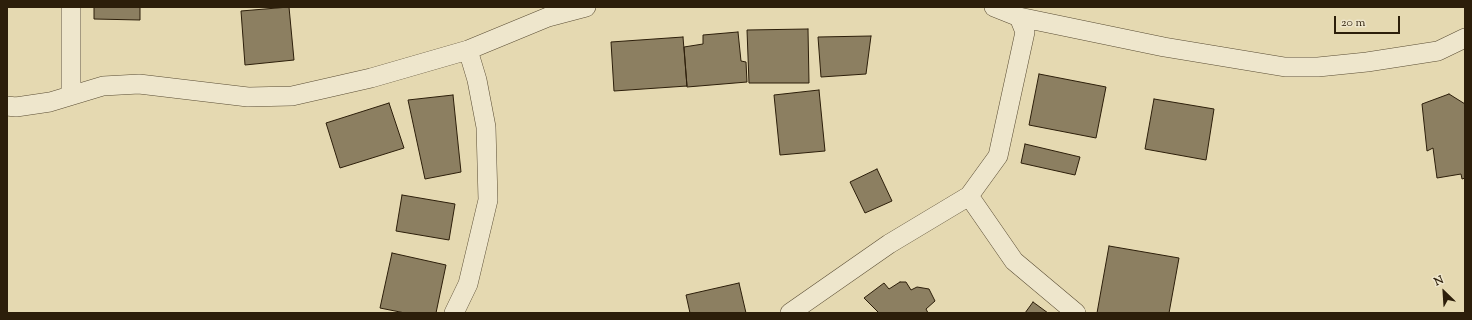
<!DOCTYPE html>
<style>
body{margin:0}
#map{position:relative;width:1472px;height:320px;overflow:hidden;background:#e5d9b1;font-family:"Sorts Mill Goudy",serif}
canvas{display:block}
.frame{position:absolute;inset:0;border:8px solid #2c1e0a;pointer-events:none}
.north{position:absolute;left:1424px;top:272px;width:40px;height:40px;-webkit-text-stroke:3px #eee6cc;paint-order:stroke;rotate:335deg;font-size:11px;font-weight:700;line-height:16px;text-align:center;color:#2c1e0a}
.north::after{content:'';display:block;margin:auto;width:14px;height:18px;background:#2c1e0a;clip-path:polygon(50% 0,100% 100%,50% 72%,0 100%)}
.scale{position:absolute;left:1334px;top:16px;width:66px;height:18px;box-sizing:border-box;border:2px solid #2c1e0a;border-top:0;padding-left:5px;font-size:12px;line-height:14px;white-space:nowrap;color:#2c1e0a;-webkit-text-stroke:3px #eee6cc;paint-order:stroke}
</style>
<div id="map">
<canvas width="1472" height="320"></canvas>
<div class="frame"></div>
<div class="north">N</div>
<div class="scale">20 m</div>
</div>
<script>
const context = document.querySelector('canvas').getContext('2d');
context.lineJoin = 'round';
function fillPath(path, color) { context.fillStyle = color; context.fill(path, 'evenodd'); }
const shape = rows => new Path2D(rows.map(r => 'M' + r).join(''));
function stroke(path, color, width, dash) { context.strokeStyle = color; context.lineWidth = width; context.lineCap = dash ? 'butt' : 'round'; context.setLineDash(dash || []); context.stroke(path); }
const building = shape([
 [94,7,140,7,140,20,94,19,94,7],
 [289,7,294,60,245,65,241,11,289,7],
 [808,29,809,83,749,83,747,30,808,29],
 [738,32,741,61,746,62,747,82,687,87,684,47,703,44,703,35,738,32],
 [871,36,866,74,821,77,818,37,871,36],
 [683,37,687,86,614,91,611,42,683,37],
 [1039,74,1106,87,1096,138,1029,125,1039,74],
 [819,90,825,151,780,155,774,95,819,90],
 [1449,94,1465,104,1465,178,1462,179,1461,174,1437,178,1433,148,1427,151,1422,104,1449,94],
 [453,95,461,172,425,179,408,100,453,95],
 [1154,99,1214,109,1206,160,1145,149,1154,99],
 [389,103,404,148,340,168,326,123,389,103],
 [1025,144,1080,157,1075,175,1021,163,1025,144],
 [877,169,892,201,865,213,850,182,877,169],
 [402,195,455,204,449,240,396,231,402,195],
 [1109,246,1179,258,1169,313,1097,313,1109,246],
 [392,253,446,265,436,313,405,313,380,308,392,253],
 [900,282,906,282,911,290,917,287,929,289,935,301,926,309,928,313,879,313,864,298,884,283,889,289,900,282],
 [739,283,746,313,690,313,686,295,739,283],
 [1033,302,1048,313,1025,313,1033,302]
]);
fillPath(building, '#8c7f61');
stroke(building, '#2c1e0a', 1);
const minor = shape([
 [71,7,71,95],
 [994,7,1019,17,1164,47,1285,67,1318,67,1367,62,1438,51,1465,38],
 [1019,17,1025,32,998,156,969,196,1014,261,1076,313],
 [7,106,16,107,50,102,103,86,139,84,248,97,292,96,371,78,468,50,548,17,586,7],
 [454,313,468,284,488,200,486,127,477,80,468,50],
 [790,313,889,244,969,196]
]);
stroke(minor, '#5a4d34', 20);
stroke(minor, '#eee6cc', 19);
</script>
